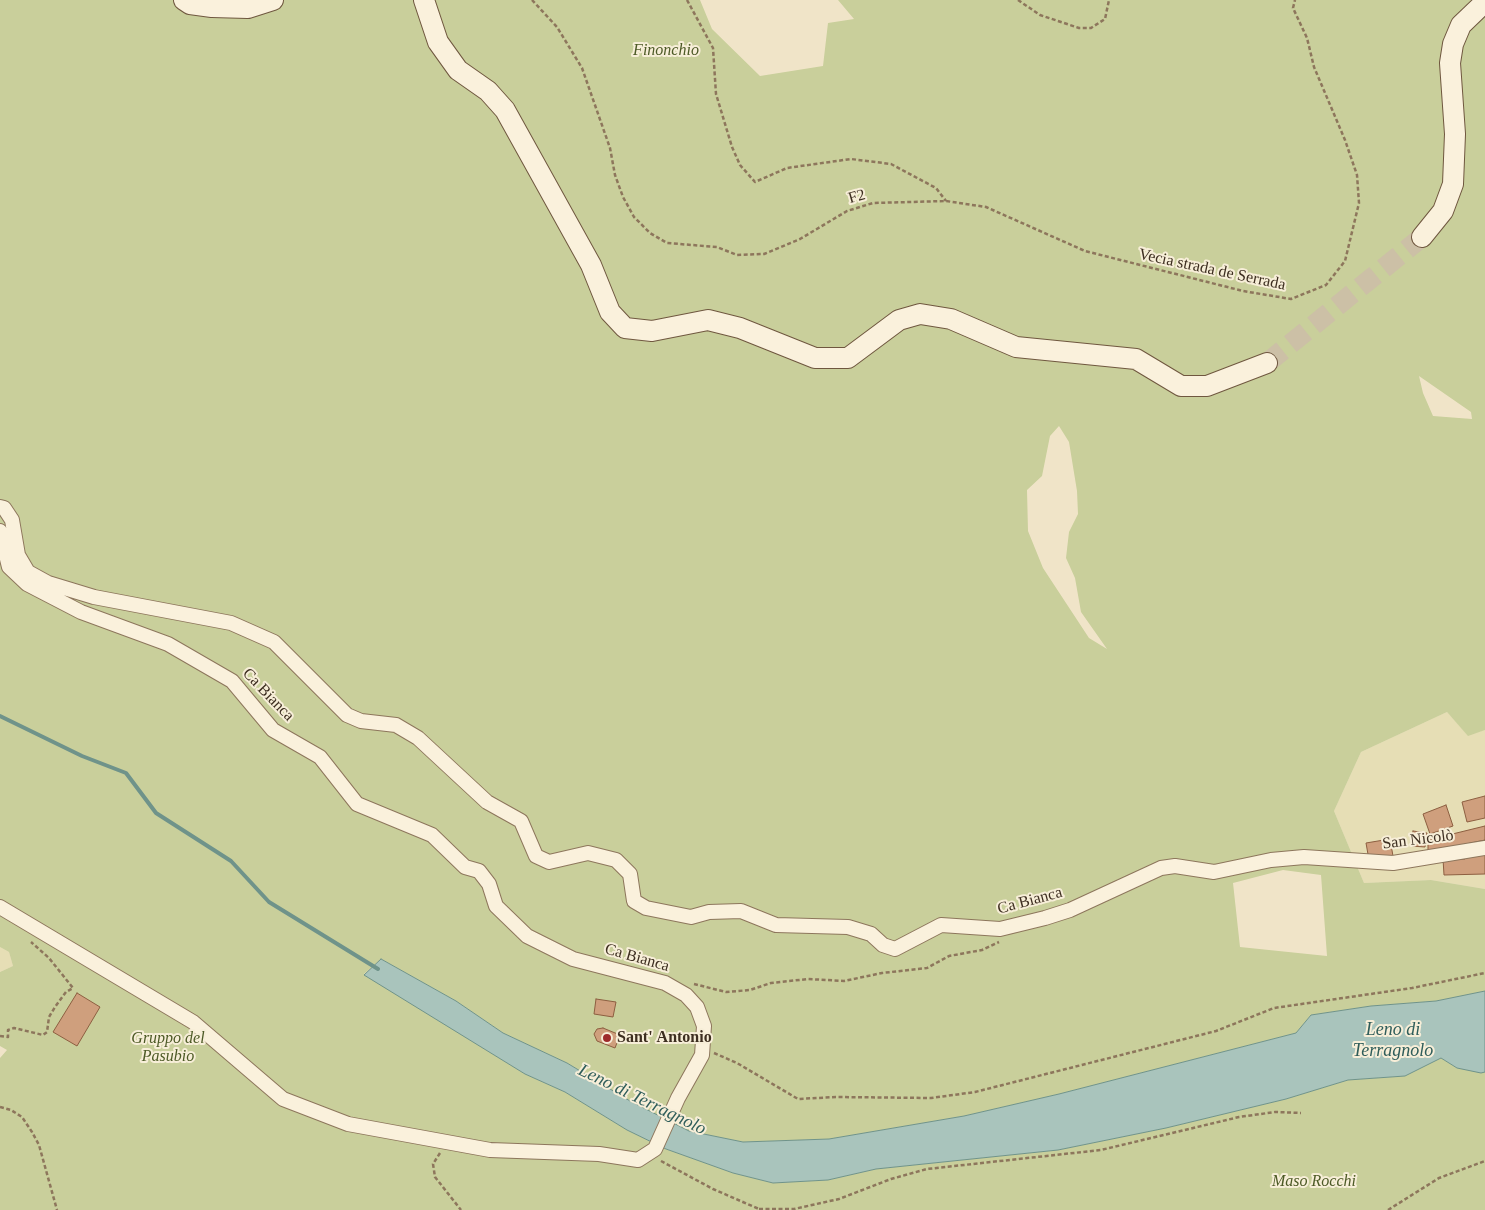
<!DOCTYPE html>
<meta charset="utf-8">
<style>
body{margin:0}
canvas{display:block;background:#f0e4c8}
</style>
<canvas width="1485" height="1210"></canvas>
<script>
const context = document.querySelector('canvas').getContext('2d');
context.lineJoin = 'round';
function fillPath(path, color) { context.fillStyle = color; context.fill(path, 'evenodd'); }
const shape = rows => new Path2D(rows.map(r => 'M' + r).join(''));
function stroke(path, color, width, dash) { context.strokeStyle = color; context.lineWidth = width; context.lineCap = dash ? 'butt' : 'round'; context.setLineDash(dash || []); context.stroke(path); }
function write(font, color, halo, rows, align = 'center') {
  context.font = font + ' Georgia,serif'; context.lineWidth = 4; context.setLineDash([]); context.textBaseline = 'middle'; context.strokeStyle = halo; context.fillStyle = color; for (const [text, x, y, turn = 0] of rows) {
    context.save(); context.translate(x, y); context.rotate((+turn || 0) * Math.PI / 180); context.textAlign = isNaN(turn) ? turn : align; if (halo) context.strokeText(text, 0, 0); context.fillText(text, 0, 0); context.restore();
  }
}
fillPath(shape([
 [1447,712,1468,735,1485,730,1485,889,1431,880,1364,883,1334,811,1361,752],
 [0,947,9,952,13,966,0,972]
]), '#e6deb5');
fillPath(shape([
 [0,0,700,0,712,29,760,76,823,66,828,23,854,19,838,0,1485,0,1485,730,1468,736,1447,712,1361,752,1334,811,1364,883,1431,880,1485,889,1485,991,1436,1001,1371,1006,1311,1015,1296,1033,1059,1094,964,1116,829,1139,743,1142,689,1131,630,1101,567,1063,503,1033,456,1001,381,959,364,974,525,1074,565,1092,627,1130,666,1149,733,1173,773,1183,828,1180,876,1169,1058,1150,1166,1128,1286,1099,1348,1080,1405,1076,1441,1058,1457,1068,1485,1072,1485,1210,0,1210,0,1058,7,1050,0,1046,0,972,13,966,9,952,0,947],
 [1419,376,1471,412,1472,419,1433,416,1423,393],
 [1059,426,1069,442,1077,491,1078,514,1069,532,1066,558,1075,578,1081,612,1107,649,1089,638,1043,568,1028,531,1027,490,1042,476,1050,436],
 [1283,870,1321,875,1327,956,1240,947,1233,883]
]), '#c9cf9b');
const water = shape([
 [381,959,456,1001,503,1033,567,1063,630,1101,689,1131,743,1142,829,1139,964,1116,1059,1094,1296,1033,1311,1015,1371,1006,1436,1001,1485,991,1485,1072,1481,1073,1457,1068,1441,1058,1405,1076,1348,1080,1286,1099,1166,1128,1058,1150,876,1169,828,1180,773,1183,733,1173,666,1149,627,1130,565,1092,525,1074,364,975,381,959]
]);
fillPath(water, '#a9c4bc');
stroke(water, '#6f938a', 1);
stroke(shape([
 [0,716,82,756,126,773,156,813,231,861,269,902,378,969]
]), '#6f938a', 4);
const building = shape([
 [1485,796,1485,818,1467,822,1462,802,1485,796],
 [1446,805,1453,826,1430,834,1423,814,1446,805],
 [1485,826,1485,840,1428,852,1428,840,1485,826],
 [1413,831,1427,833,1425,847,1411,846,1413,831],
 [1390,839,1393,856,1369,860,1366,843,1390,839],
 [1485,851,1485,874,1444,875,1443,859,1465,859,1466,853,1485,851],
 [77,993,100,1007,77,1046,53,1032,77,993],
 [596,999,616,1002,613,1017,594,1014,596,999],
 [603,1028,620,1035,615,1048,597,1041,594,1034,597,1029,603,1028]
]);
fillPath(building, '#cf9f7d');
stroke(building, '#8d5f41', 1);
stroke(shape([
 [1267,363,1422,237]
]), '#ccc0a6', 20, [20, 10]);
const minor = shape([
 [0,507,4,508,12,520,18,555,28,572,48,583,94,597,231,623,274,642,347,715,361,721,396,725,418,738,487,802,521,821,536,856,549,862,588,853,616,860,630,874,634,901,646,908,691,917,709,912,741,911,776,925,848,927,871,934,883,945,895,949,941,925,1000,929,1045,918,1070,910,1161,868,1175,866,1214,872,1271,860,1304,857,1393,863,1485,848],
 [0,531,9,567,27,584,81,612,168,644,232,681,273,730,320,757,357,804,432,835,465,867,479,871,489,884,496,906,527,936,573,959,665,983,686,995,697,1007,704,1026,702,1055,678,1098,655,1149,638,1160,599,1154,490,1150,348,1124,283,1099,193,1022,0,907]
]);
const secondary = shape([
 [184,0,190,4,212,7,248,8,273,0],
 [424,0,438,42,458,70,488,91,505,110,591,265,610,312,625,328,652,331,708,320,740,328,815,358,848,358,899,320,920,314,951,319,1016,347,1136,359,1181,386,1207,386,1267,363],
 [1422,237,1443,211,1453,184,1455,134,1450,63,1453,44,1461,25,1485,2]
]);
stroke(minor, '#8d765c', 16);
stroke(secondary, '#6f573f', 22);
stroke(shape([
 [532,0,557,27,582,68,610,148,615,175,623,197,634,217,650,233,667,243,717,247,737,255,764,254,800,239,847,211,873,203,946,201,986,207,1085,251,1243,291,1291,299,1326,285,1345,261,1359,203,1357,175,1345,140,1314,67,1307,38,1293,8,1295,0],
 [687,0,713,48,716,94,732,147,740,165,755,182,787,168,851,159,891,164,936,188,946,201],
 [1018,0,1040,15,1079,28,1091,28,1105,19,1109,0],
 [694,984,726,992,750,990,771,983,808,979,844,981,882,973,927,968,949,956,982,950,999,942],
 [0,1036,8,1037,8,1030,14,1028,43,1035,47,1032,49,1017,55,1007,66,992,73,988,49,958,31,942],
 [714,1053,737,1063,798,1099,836,1097,931,1098,975,1092,1216,1031,1274,1008,1412,988,1485,973],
 [0,1107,11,1110,22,1117,32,1132,39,1145,57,1210],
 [440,1153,433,1164,435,1177,461,1210],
 [661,1161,713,1189,759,1209],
 [759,1209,794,1209,839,1199,891,1179,927,1169,1101,1150,1239,1117,1275,1112,1301,1113],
 [1388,1210,1439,1178,1485,1161]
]), '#8d765c', 2.5, [4, 2.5]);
stroke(minor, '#faf1dc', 14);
stroke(secondary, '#faf1dc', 20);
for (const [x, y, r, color] of [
 [607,1038,5,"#9e2a2b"]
]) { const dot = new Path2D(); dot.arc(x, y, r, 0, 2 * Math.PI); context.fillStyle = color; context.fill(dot); stroke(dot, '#f7eed8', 2); }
write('italic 16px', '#4d5a26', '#f7eed8', [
 ["Finonchio",666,51],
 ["Gruppo del",168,1039],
 ["Pasubio",168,1057],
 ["Maso Rocchi",1314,1182]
]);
write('16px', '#3d2e20', '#f7eed8', [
 ["F2",857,197,-16],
 ["Vecia strada de Serrada",1212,270,12],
 ["Ca Bianca",268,695,46],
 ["San Nicolò",1418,840,-7],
 ["Ca Bianca",1030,901,-15],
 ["Ca Bianca",637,958,16]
]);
write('bold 16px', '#3d2e20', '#f7eed8', [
 ["Sant' Antonio",617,1038]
], 'left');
write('italic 18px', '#2f5d5a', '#f7eed8', [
 ["Leno di",1393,1030],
 ["Terragnolo",1393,1051],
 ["Leno di Terragnolo",642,1100,26]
]);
</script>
